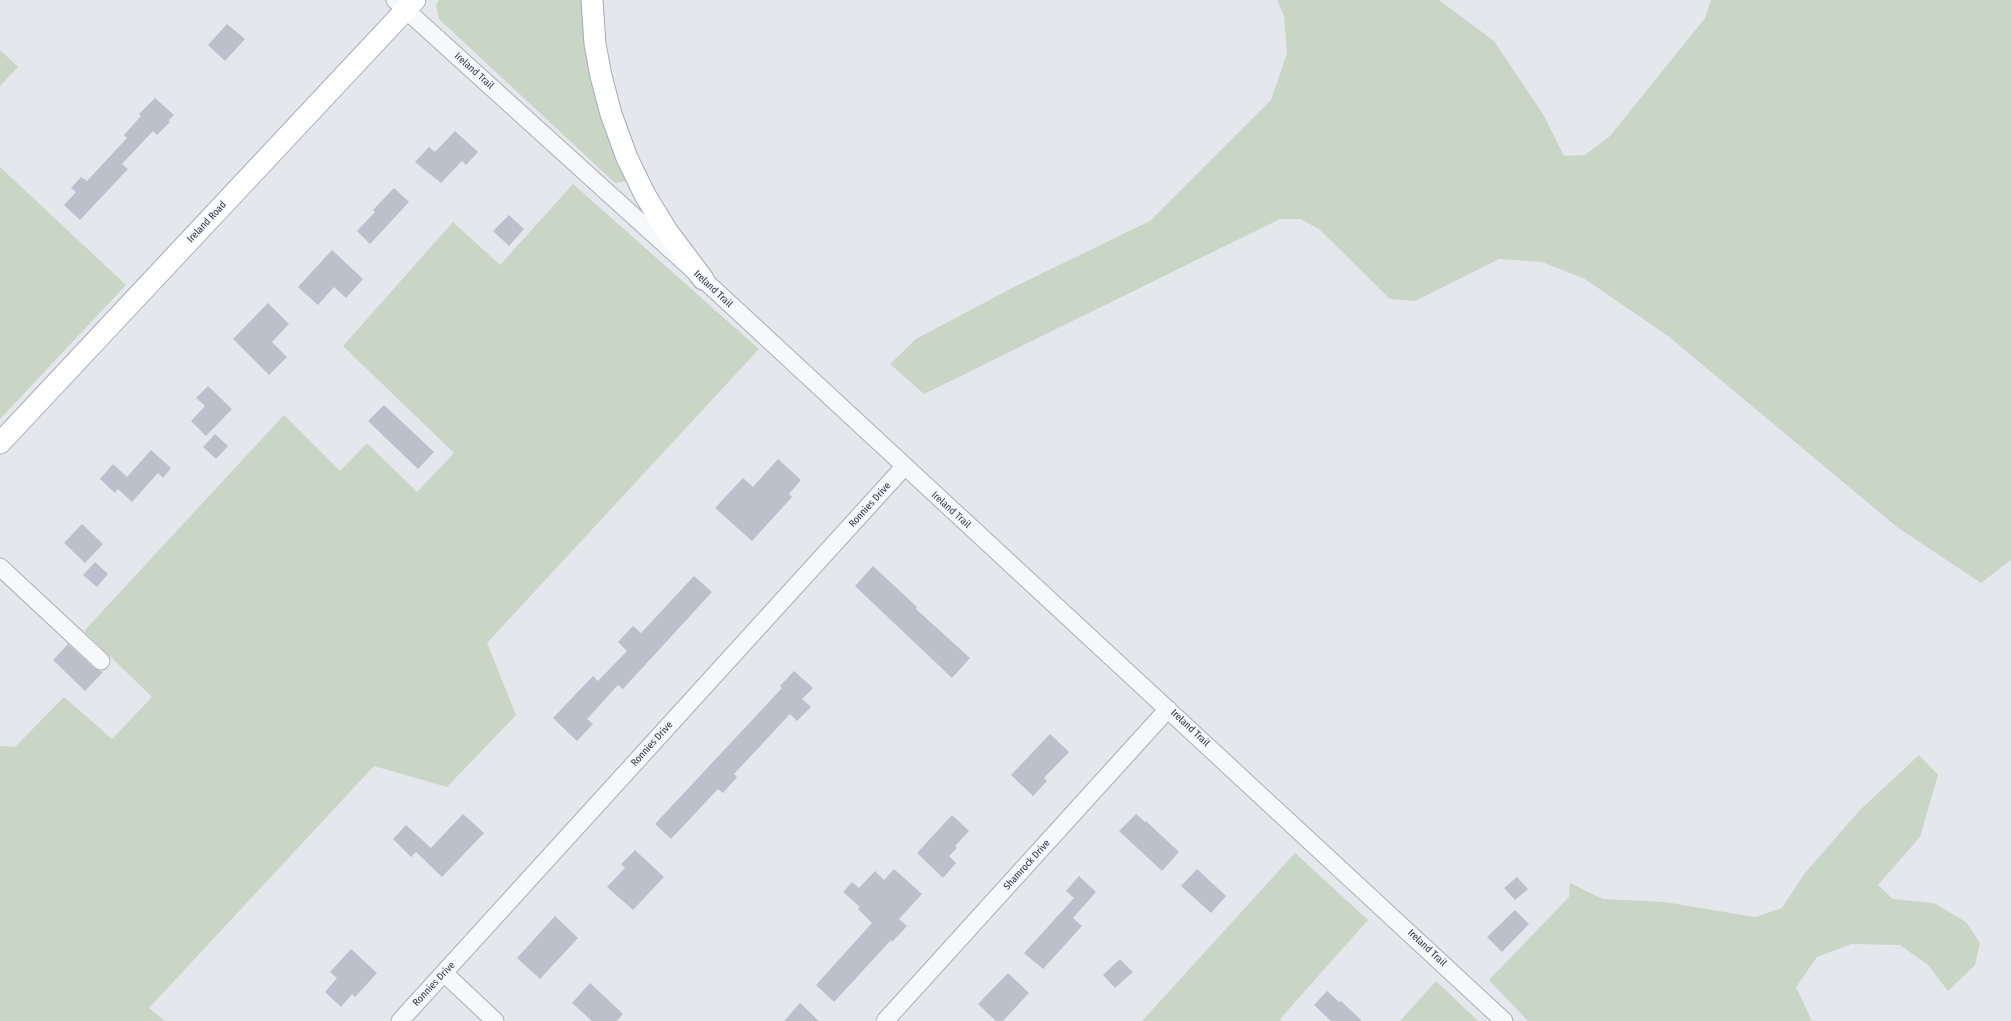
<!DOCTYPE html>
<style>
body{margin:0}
canvas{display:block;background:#e4e7ec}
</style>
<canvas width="2011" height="1021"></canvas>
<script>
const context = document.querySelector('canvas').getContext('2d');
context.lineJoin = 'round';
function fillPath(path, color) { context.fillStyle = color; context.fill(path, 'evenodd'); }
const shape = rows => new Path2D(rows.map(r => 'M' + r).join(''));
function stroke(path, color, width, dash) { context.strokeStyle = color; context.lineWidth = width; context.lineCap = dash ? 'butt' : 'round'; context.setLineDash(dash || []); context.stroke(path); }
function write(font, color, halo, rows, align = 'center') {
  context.font = font + ' "Fira Sans Condensed",sans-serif'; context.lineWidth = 3.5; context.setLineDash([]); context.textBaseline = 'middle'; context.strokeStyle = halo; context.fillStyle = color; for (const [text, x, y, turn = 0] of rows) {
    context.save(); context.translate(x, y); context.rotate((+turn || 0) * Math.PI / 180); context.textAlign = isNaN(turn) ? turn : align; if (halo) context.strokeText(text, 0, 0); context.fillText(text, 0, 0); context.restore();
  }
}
fillPath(shape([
 [439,0,581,0,586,53,597,102,611,148,628,181,615,183,439,19,436,5],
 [1277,0,1439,0,1494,41,1543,114,1564,156,1585,155,1610,136,1705,18,1711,0,2011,0,2011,560,1981,583,1897,527,1668,336,1585,279,1542,262,1499,259,1415,301,1390,299,1319,229,1300,219,1280,219,924,394,890,364,916,339,1014,287,1150,221,1271,100,1287,53,1284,16],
 [0,50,18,67,0,86],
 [0,167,126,285,0,419],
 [573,184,759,349,487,643,516,715,447,787,374,766,149,1008,165,1021,0,1021,0,746,15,747,64,697,112,739,152,697,84,631,284,415,340,471,367,443,417,492,454,453,343,346,453,222,500,265],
 [1919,755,1938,775,1920,837,1878,885,1893,899,1934,903,1966,922,1980,943,1975,965,1948,991,1928,965,1900,945,1851,944,1817,957,1796,987,1812,1021,1528,1021,1489,980,1569,897,1570,883,1603,899,1665,902,1755,917,1782,908,1805,873,1860,810],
 [1295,853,1368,920,1280,1019,1282,1021,1142,1021],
 [1436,981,1478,1021,1400,1021]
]), '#c9d6c5');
fillPath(shape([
 [227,24,245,39,225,61,208,45],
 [155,98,174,115,169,120,170,122,157,135,153,131,122,164,128,169,80,220,64,205,76,192,71,188,81,177,87,181,127,138,124,135,141,116,139,114],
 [455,131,478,152,466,165,462,161,441,183,415,162,429,147,435,152],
 [394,188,409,202,370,244,357,231,375,212,373,210],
 [509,215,524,229,509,246,493,231],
 [332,250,363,279,346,298,334,287,318,305,298,287],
 [268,303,289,324,272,342,287,357,269,375,233,339],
 [208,386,232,409,206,436,191,421,205,406,196,398],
 [384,405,434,452,418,469,368,421],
 [215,434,228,446,216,459,203,447],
 [151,450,171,468,163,478,158,473,132,502,118,489,115,493,100,479,113,464,127,477],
 [778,459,801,480,789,494,792,497,752,541,715,508,743,478,753,487],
 [82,524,103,544,85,563,64,543],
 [95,562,108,574,97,587,83,575],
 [873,566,917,607,916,609,970,658,952,678,855,586],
 [694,576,712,592,623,689,618,685,587,719,593,724,577,741,553,718,593,676,598,681,627,651,618,642,633,626,641,633],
 [68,644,94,668,103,672,85,691,53,660],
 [794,671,813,688,802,699,811,707,797,721,790,714,734,774,737,777,723,793,718,789,671,839,655,824,782,688,780,686],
 [1050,734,1069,752,1044,778,1047,781,1033,796,1011,775],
 [463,814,484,833,442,877,416,852,411,857,393,839,406,825,431,848],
 [1136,814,1145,822,1146,821,1179,852,1162,871,1119,831],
 [952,815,969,831,955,846,957,848,949,856,956,863,943,878,917,853],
 [635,850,664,877,633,910,607,887,625,868,621,864],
 [894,869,922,894,899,919,907,926,892,942,891,940,834,1002,816,985,872,923,858,909,860,907,843,892,852,882,859,888,875,871,884,880],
 [1197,869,1226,896,1211,913,1181,886],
 [1079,876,1096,892,1073,918,1082,926,1043,969,1024,953,1074,898,1066,891],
 [1517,877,1528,889,1515,900,1504,888],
 [1515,910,1529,924,1502,952,1487,937],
 [555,916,578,938,540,979,517,958],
 [351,949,377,973,355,997,352,994,341,1007,325,992,337,978,330,972],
 [1120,959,1133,972,1115,988,1103,975],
 [1008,973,1029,993,1003,1021,996,1021,978,1004],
 [590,983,623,1014,617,1021,592,1021,572,1003],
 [1327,991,1339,1002,1341,1001,1362,1021,1331,1021,1314,1005],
 [800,1003,819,1021,784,1021]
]), '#bbc0ca');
const minor = shape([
 [395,0,703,279,1504,1021],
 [0,567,101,661],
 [444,973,495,1021],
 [400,1021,904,467],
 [885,1021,1168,709]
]);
const major = shape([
 [592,0,595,44,601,76,611,114,627,158,645,195,667,231,703,279],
 [0,443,415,0]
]);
stroke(minor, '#a9aeb7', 19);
stroke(major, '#a3abb8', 23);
stroke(minor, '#f7f8fa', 17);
stroke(major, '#fff', 21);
write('10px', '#2b3445', '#f4f6f9', [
 ["Ireland Trail",474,71,42],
 ["Ireland Road",207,222,-47],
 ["Ireland Trail",713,289,43],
 ["Ronnies Drive",870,505,-48],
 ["Ireland Trail",951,510,42],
 ["Ireland Trail",1190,728,43],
 ["Ronnies Drive",652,744,-48],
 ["Shamrock Drive",1027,865,-48],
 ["Ireland Trail",1427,948,43],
 ["Ronnies Drive",434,984,-47]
]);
</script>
